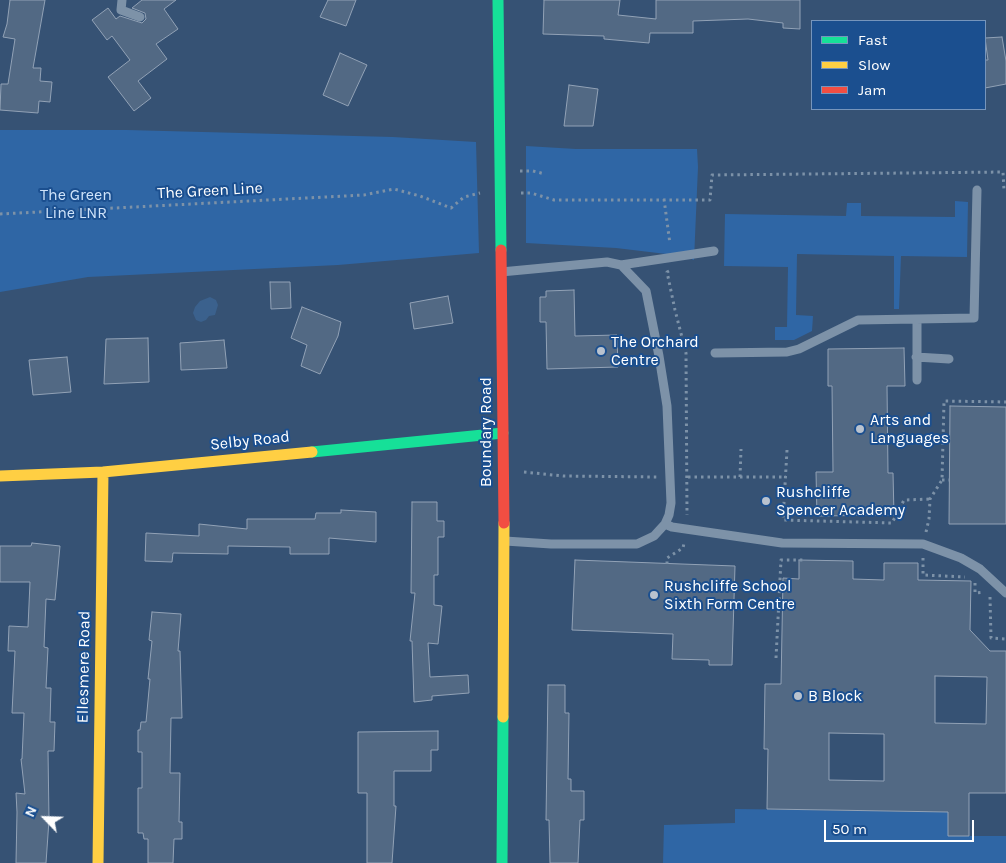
<!DOCTYPE html>
<style>
body{margin:0}
#map{position:relative;width:1006px;height:863px;overflow:hidden;background:#365274;font-family:Karla,sans-serif}
canvas{display:block}
.legend{position:absolute;left:811px;top:20px;width:175px;height:90px;box-sizing:border-box;background:#1b4f8f;border:1px solid #7695bc;margin:0;padding:6px 9px;list-style:none;font-size:15px;color:#fff}
.legend li{display:flex;align-items:center;gap:10px;height:25px}
.legend b{width:25px;border:1px solid #7695bc}
.north{position:absolute;left:20px;top:793px;width:50px;height:50px;-webkit-text-stroke:4px #1b4f8f;paint-order:stroke;rotate:294deg;font-size:14px;font-weight:700;line-height:20px;text-align:center;color:#fff}
.north::after{content:'';display:block;margin:auto;width:18px;height:22px;background:#fff;clip-path:polygon(50% 0,100% 100%,50% 72%,0 100%)}
.scale{position:absolute;left:824px;top:820px;width:150px;height:22px;box-sizing:border-box;border:2px solid #fff;border-top:0;padding-left:6px;font-size:15px;line-height:18px;white-space:nowrap;color:#fff;-webkit-text-stroke:4px #1b4f8f;paint-order:stroke}
</style>
<div id="map">
<canvas width="1006" height="863"></canvas>
<ul class="legend">
<li><b style="height:6px;background:#16e098"></b>Fast</li>
<li><b style="height:6px;background:#ffcf43"></b>Slow</li>
<li><b style="height:6px;background:#f24e42"></b>Jam</li>
</ul>
<div class="north">N</div>
<div class="scale">50 m</div>
</div>
<script>
const context = document.querySelector('canvas').getContext('2d');
context.lineJoin = 'round';
function fillPath(path, color) { context.fillStyle = color; context.fill(path, 'evenodd'); }
const shape = rows => new Path2D(rows.map(r => 'M' + r).join(''));
function stroke(path, color, width, dash) { context.strokeStyle = color; context.lineWidth = width; context.lineCap = dash ? 'butt' : 'round'; context.setLineDash(dash || []); context.stroke(path); }
function write(font, color, halo, rows, align = 'center') {
  context.font = font + ' Karla,sans-serif'; context.lineWidth = 4; context.setLineDash([]); context.textBaseline = 'middle'; context.strokeStyle = halo; context.fillStyle = color; for (const [text, x, y, turn = 0] of rows) {
    context.save(); context.translate(x, y); context.rotate((+turn || 0) * Math.PI / 180); context.textAlign = isNaN(turn) ? turn : align; if (halo) context.strokeText(text, 0, 0); context.fillText(text, 0, 0); context.restore();
  }
}
fillPath(shape([
 [0,130,127,130,393,137,476,142,479,253,338,265,88,277,0,292],
 [526,146,576,149,697,149,698,167,694,260,683,256,616,248,526,243],
 [955,201,968,202,967,257,901,256,899,309,894,309,894,256,797,254,796,315,813,316,812,331,794,340,775,340,775,327,787,327,788,267,724,266,725,214,846,216,847,203,861,203,861,216,955,217],
 [735,809,948,812,948,836,1006,836,1006,863,663,863,664,825,735,823]
]), '#2f66a5');
fillPath(shape([
 [210,297,216,300,218,305,215,315,209,316,206,320,201,322,196,320,193,313,195,307,200,301]
]), '#3b618d');
const building = shape([
 [10,0,45,0,33,68,41,68,40,81,52,82,50,102,39,101,38,113,0,110,1,84,8,84,15,39,3,37,7,24,10,0],
 [142,0,176,0,164,9,178,29,156,44,167,59,138,81,151,98,134,111,108,77,130,60,112,36,107,40,92,20,108,8,116,19,120,16,142,23,146,19,145,13,132,8,142,0],
 [328,0,356,0,346,26,320,17,328,0],
 [544,0,620,0,618,15,656,19,656,0,800,0,800,29,783,28,783,23,748,19,693,21,693,33,650,33,649,43,604,39,604,36,543,34,544,0],
 [1002,37,1006,61,1006,84,985,88,985,60,988,60,985,38,1002,37],
 [340,53,367,65,348,106,323,95,340,53],
 [569,85,598,89,593,126,564,126,569,85],
 [270,282,290,282,291,308,271,309,270,282],
 [574,290,575,336,617,335,618,367,547,369,546,322,540,322,540,297,546,297,546,291,574,290],
 [448,296,453,323,414,329,410,303,448,296],
 [302,307,341,322,338,336,320,374,301,366,307,345,291,338,302,307],
 [148,338,149,382,104,384,106,339,148,338],
 [224,340,227,368,181,370,180,343,224,340],
 [904,348,905,386,887,386,888,473,893,473,894,515,817,516,816,472,833,472,832,386,828,386,828,349,904,348],
 [67,357,71,392,33,395,29,360,67,357],
 [950,406,1006,407,1006,524,949,524,950,406],
 [412,502,437,502,437,521,444,521,444,537,438,537,438,575,434,575,434,605,442,606,438,644,428,643,430,677,468,675,469,693,432,696,432,700,414,702,412,641,410,641,415,593,411,593,412,502],
 [341,510,376,512,376,542,329,538,329,554,290,554,290,547,228,546,228,554,173,553,172,562,145,561,146,533,199,536,199,524,247,529,247,519,315,519,316,513,341,513,341,510],
 [32,543,60,546,55,600,46,599,44,647,48,648,46,688,51,688,50,722,55,722,54,751,48,751,49,820,46,863,16,863,17,812,16,793,25,794,21,759,22,759,24,713,12,713,15,651,8,651,9,626,28,627,30,582,0,582,0,546,31,546,32,543],
 [575,560,735,566,732,665,709,665,709,660,672,659,673,634,572,630,575,560],
 [799,560,853,561,853,579,884,580,884,563,918,563,918,580,971,581,970,630,990,651,1006,651,1006,793,969,793,969,836,948,836,948,812,767,809,768,749,764,749,765,684,781,684,783,578,799,579,799,560],
 [935,676,987,677,986,724,935,723,935,676],
 [829,733,884,734,884,781,829,780,829,733],
 [152,612,181,614,178,651,180,651,182,718,171,718,170,773,180,773,179,822,182,822,182,839,174,839,173,863,148,863,148,839,144,839,143,833,138,833,138,788,142,788,142,752,138,752,138,730,140,730,141,722,146,722,150,679,148,679,152,641,149,640,152,612],
 [548,685,565,685,565,713,569,713,568,779,571,779,571,791,584,791,584,820,580,820,578,863,550,863,549,820,546,820,548,685],
 [438,731,438,750,431,750,431,771,394,771,394,806,396,806,392,863,367,863,367,793,358,793,358,732,438,731]
]);
fillPath(building, '#526984');
stroke(building, '#92a2b6', 1);
stroke(shape([
 [520,171,533,171,545,174],
 [521,193,531,193,554,200,710,200,712,175,1003,172,1004,190,1006,190],
 [664,199,670,244],
 [0,214,364,195,394,189,420,196,451,208,464,197,480,193],
 [669,271,667,272,675,310,686,353,687,515],
 [787,450,783,520,892,523,904,500,930,499],
 [524,472,563,476,657,477],
 [688,477,786,477],
 [740,477,741,449],
 [942,480,949,480],
 [926,532,929,519,930,499,942,480,944,401,1006,402],
 [923,558,923,575,965,577],
 [667,564,667,558,683,548,684,543],
 [975,583,975,593,984,592],
 [990,597,991,638,1006,639],
 [776,658,781,560,805,560]
]), '#7d92a8', 3, [2.5, 4]);
stroke(shape([
 [122,0,121,10,140,17],
 [621,265,714,251],
 [501,272,607,262,621,265,646,291,659,356,667,406,671,503,669,515,665,524,654,536,637,544,551,544,505,541],
 [715,353,787,352,799,349,858,320,974,318,977,190],
 [916,357,949,359],
 [917,380,917,319],
 [665,524,672,527,782,543,923,544,961,558,980,569,1006,593]
]), '#7d92a8', 9);
stroke(shape([
 [498,0,501,250],
 [312,452,503,433],
 [502,863,503,717]
]), '#16e098', 11);
stroke(shape([
 [0,476,103,472,312,452],
 [503,717,504,523],
 [98,863,103,472]
]), '#ffcf43', 11);
stroke(shape([
 [501,250,504,523]
]), '#f24e42', 11);
for (const [x, y, r, color] of [
 [601,351,5,"#b9c2ce"],
 [860,429,5,"#b9c2ce"],
 [766,501,5,"#b9c2ce"],
 [654,595,5,"#b9c2ce"],
 [798,696,5,"#b9c2ce"]
]) { const dot = new Path2D(); dot.arc(x, y, r, 0, 2 * Math.PI); context.fillStyle = color; context.fill(dot); stroke(dot, '#1b4f8f', 2); }
write('16px', '#fff', '#1b4f8f', [
 ["The Green Line",210,191,-3],
 ["Boundary Road",486,432,-90],
 ["Selby Road",250,441,-6],
 ["Ellesmere Road",84,667,-89]
]);
write('16px', '#cfe3fa', '#1b4f8f', [
 ["The Green",76,195],
 ["Line LNR",76,213]
]);
write('16px', '#fff', '#1b4f8f', [
 ["The Orchard",611,342],
 ["Centre",611,360],
 ["Arts and",870,420],
 ["Languages",870,438],
 ["Rushcliffe",776,492],
 ["Spencer Academy",776,510],
 ["Rushcliffe School",664,586],
 ["Sixth Form Centre",664,604],
 ["B Block",808,696]
], 'left');
</script>
